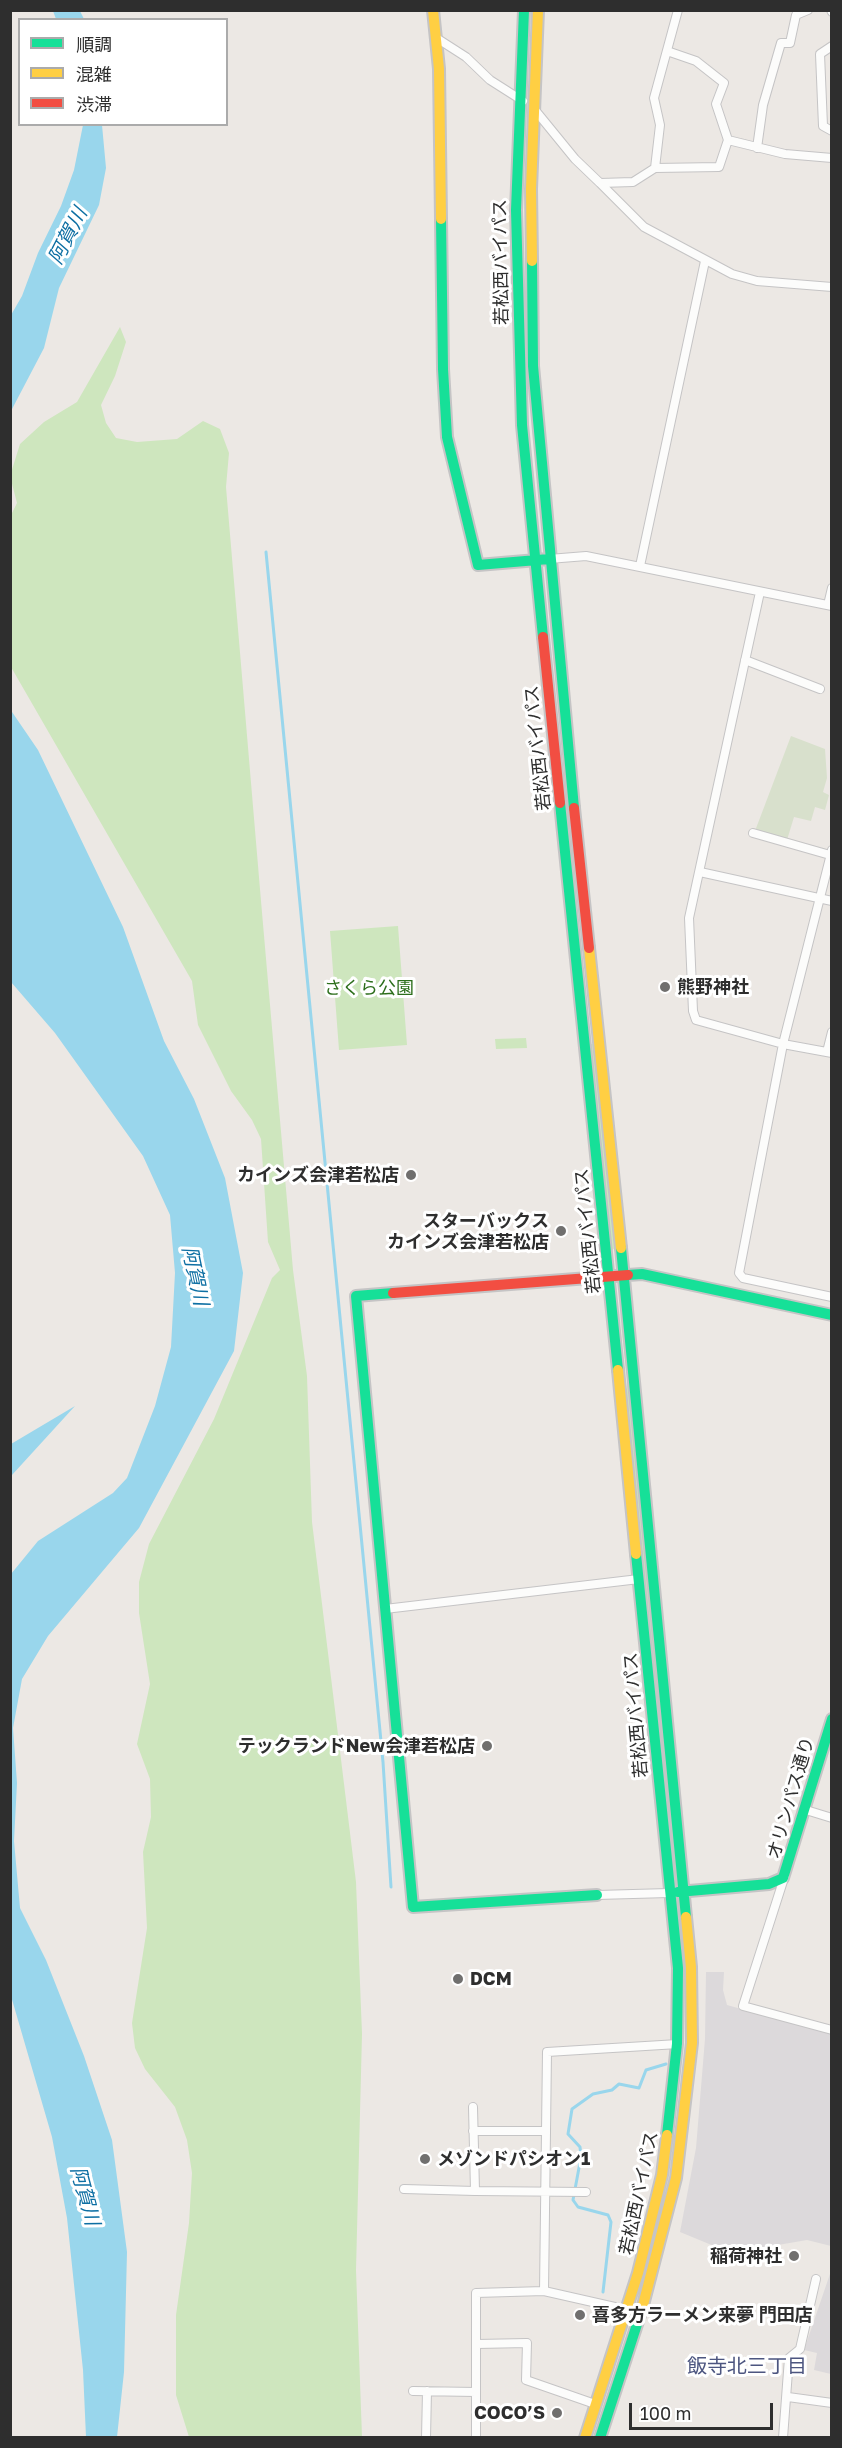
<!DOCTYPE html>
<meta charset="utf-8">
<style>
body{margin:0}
#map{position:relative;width:842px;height:2448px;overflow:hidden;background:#ece8e4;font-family:"Golos Text","Noto Sans JP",sans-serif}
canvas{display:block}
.frame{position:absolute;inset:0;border:12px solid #2e2e2e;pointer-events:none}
.legend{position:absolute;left:18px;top:18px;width:210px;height:108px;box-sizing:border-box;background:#fff;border:2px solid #ababab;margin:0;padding:8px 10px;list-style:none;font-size:18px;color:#2e2e2e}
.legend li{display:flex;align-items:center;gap:12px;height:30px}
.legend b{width:30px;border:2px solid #ababab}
.scale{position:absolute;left:629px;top:2403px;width:144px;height:27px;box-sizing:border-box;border:3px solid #2e2e2e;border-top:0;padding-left:8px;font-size:18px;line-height:21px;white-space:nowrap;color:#2e2e2e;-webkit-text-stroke:4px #fff;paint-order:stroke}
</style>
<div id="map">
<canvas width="842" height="2448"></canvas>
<div class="frame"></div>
<ul class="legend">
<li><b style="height:8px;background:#16e098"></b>順調</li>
<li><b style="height:8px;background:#ffcf43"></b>混雑</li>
<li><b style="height:8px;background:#f24e42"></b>渋滞</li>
</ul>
<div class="scale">100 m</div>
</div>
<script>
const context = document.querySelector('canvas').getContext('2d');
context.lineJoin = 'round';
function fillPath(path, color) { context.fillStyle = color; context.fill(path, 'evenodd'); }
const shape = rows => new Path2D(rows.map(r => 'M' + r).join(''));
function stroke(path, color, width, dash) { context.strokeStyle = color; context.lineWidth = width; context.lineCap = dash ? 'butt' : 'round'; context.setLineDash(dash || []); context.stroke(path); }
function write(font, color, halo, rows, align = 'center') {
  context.font = font + ' "Golos Text","Noto Sans JP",sans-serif'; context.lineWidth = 6; context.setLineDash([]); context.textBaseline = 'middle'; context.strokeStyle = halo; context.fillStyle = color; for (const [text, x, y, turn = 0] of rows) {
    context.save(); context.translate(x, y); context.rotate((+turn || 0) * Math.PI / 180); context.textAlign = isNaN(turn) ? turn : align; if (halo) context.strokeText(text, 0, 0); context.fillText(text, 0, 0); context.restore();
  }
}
fillPath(shape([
 [706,1972,724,1972,723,1990,727,2005,831,2034,831,2246,807,2240,731,2253,680,2232,696,2148,705,2039],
 [831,2271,832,2374,831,2374,814,2370,817,2353,804,2350]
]), '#dcd9db');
fillPath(shape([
 [120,327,126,342,115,376,101,405,106,423,116,438,137,442,177,439,203,421,220,429,229,453,226,487,261,901,293,1270,307,1376,312,1522,356,1882,362,2034,356,2270,362,2437,189,2437,176,2395,176,2315,189,2223,192,2173,187,2140,175,2107,145,2069,135,2048,132,2023,147,1928,143,1852,151,1817,150,1779,137,1744,150,1684,139,1613,139,1582,149,1544,214,1419,272,1278,280,1270,268,1242,261,1139,252,1120,231,1091,198,1025,192,981,11,667,10,517,17,503,10,476,20,444,44,422,77,402],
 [398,926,407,1045,339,1050,330,931],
 [526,1038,527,1048,496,1049,495,1039],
 [590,1044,593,1044,611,1207,615,1248,612,1250],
 [619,1308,626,1358,668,1789,668,1814,627,1414,627,1377]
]), '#cee6be');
fillPath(shape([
 [791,736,825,749,827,778,823,792,829,795,825,810,815,807,811,821,794,817,787,840,755,831]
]), '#d8e0cc');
fillPath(shape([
 [53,11,80,11,84,19,56,19],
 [83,125,102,125,106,168,99,205,59,288,44,348,11,411,11,315,22,296,38,253,61,206,74,170],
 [10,709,38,750,123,927,164,1041,194,1099,225,1178,243,1273,234,1351,139,1528,48,1636,22,1679,13,1728,17,1783,14,1841,20,1908,46,1960,84,2056,112,2140,127,2252,124,2372,117,2437,86,2437,83,2370,67,2218,52,2137,11,1996,11,1574,38,1541,113,1493,127,1478,155,1406,171,1347,175,1273,170,1215,143,1156,55,1033,11,982],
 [75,1406,12,1475,11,1476,11,1444]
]), '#99d6ec');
stroke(shape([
 [266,552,383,1762,391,1887],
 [603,2292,611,2222,608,2215,578,2207,573,2200,581,2157,580,2147,568,2134,572,2109,593,2094,612,2090,619,2084,639,2088,646,2070,666,2064]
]), '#99d6ec', 3);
const street = shape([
 [831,10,832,12],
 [438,39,466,57,490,80,523,101],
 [832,46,820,54,823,126,832,131],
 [667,51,696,61,724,83,716,104,728,140],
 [535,110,575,159,600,183,633,182,655,168,719,167,728,140,785,154,832,158],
 [757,148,763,105,781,43,790,43,796,15,808,10],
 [655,168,660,125,654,98,678,10],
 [600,183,644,227,732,274,757,281,832,287],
 [549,559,586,556,832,606],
 [640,566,705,261],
 [760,592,689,918,693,1011,696,1020,783,1044,832,1053],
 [828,605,832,588],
 [745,660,820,689],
 [753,833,830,855],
 [832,850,783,1044,739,1273,743,1278,832,1297],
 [700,872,832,901],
 [827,1052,832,1032],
 [385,1609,639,1579],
 [806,1810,832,1818],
 [785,1875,743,2006,832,2030],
 [597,1895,669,1893],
 [473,2107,475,2191,586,2192],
 [473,2131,545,2131],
 [404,2189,475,2191],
 [544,2291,547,2052,678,2044],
 [477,2344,527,2343,526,2380,595,2404],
 [413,2391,476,2392],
 [788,2397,832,2403],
 [426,2438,427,2391],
 [476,2438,476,2293,544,2291,628,2310],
 [783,2438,789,2358,800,2349,816,2279]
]);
const fast = shape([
 [524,10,516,210,522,425,543,637],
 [441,219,443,369,447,437,478,565,549,559],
 [532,261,533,366,574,808],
 [560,803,618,1370],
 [621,1248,686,1917],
 [628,1275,642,1274,832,1315],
 [393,1293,356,1296,413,1907,597,1895],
 [636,1554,678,1968,677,2044,667,2135],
 [678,1892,769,1884,783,1878,832,1719],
 [600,2438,642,2309]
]);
const slow = shape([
 [433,10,439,69,441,219],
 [532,261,531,189,538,10],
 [589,948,621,1248],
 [618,1370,636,1554],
 [642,2309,676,2178,692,2043,691,1967,686,1917],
 [585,2438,638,2273,662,2175,667,2135]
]);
const jam = shape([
 [543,637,560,803],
 [574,808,589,948],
 [393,1293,628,1275]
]);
stroke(street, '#c5c4c5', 10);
stroke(fast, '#c5c4c5', 14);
stroke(slow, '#c5c4c5', 14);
stroke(jam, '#c5c4c5', 14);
stroke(street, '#fcfcfb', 8);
stroke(fast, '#16e098', 10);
stroke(slow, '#ffcf43', 10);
stroke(jam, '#f24e42', 10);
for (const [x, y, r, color] of [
 [665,987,6,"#706f6e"],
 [411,1175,6,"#706f6e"],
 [561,1231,6,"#706f6e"],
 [487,1746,6,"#706f6e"],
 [458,1979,6,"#706f6e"],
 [425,2159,6,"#706f6e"],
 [794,2256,6,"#706f6e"],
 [580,2315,6,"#706f6e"],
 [557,2413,6,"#706f6e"]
]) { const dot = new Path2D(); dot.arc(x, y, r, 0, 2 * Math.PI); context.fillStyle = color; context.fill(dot); stroke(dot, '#fff', 2); }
write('18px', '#2e2e2e', '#fff', [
 ["若松西バイパス",501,262,-91],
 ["若松西バイパス",538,748,-96],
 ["若松西バイパス",588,1231,-96],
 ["若松西バイパス",636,1715,-95],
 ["オリンパス通り",791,1798,-74],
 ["若松西バイパス",639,2193,-78]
]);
write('bold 18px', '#2e2e2e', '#fff', [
 ["熊野神社",677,987,"left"],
 ["カインズ会津若松店",399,1175],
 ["スターバックス",549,1221],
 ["カインズ会津若松店",549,1242],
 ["テックランドNew会津若松店",475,1746],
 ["DCM",470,1979,"left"],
 ["メゾンドパシオン1",437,2159,"left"],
 ["稲荷神社",782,2256],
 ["喜多方ラーメン来夢 門田店",592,2315,"left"],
 ["COCO’S",545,2413]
], 'right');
write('18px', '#2c6e1b', '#fff', [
 ["さくら公園",369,988]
]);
write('italic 20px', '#0d6fa3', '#fff', [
 ["阿賀川",68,236,-63],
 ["阿賀川",195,1276,78],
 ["阿賀川",85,2196,75]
]);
write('20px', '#4d5680', '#fff', [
 ["飯寺北三丁目",747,2367]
]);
</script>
